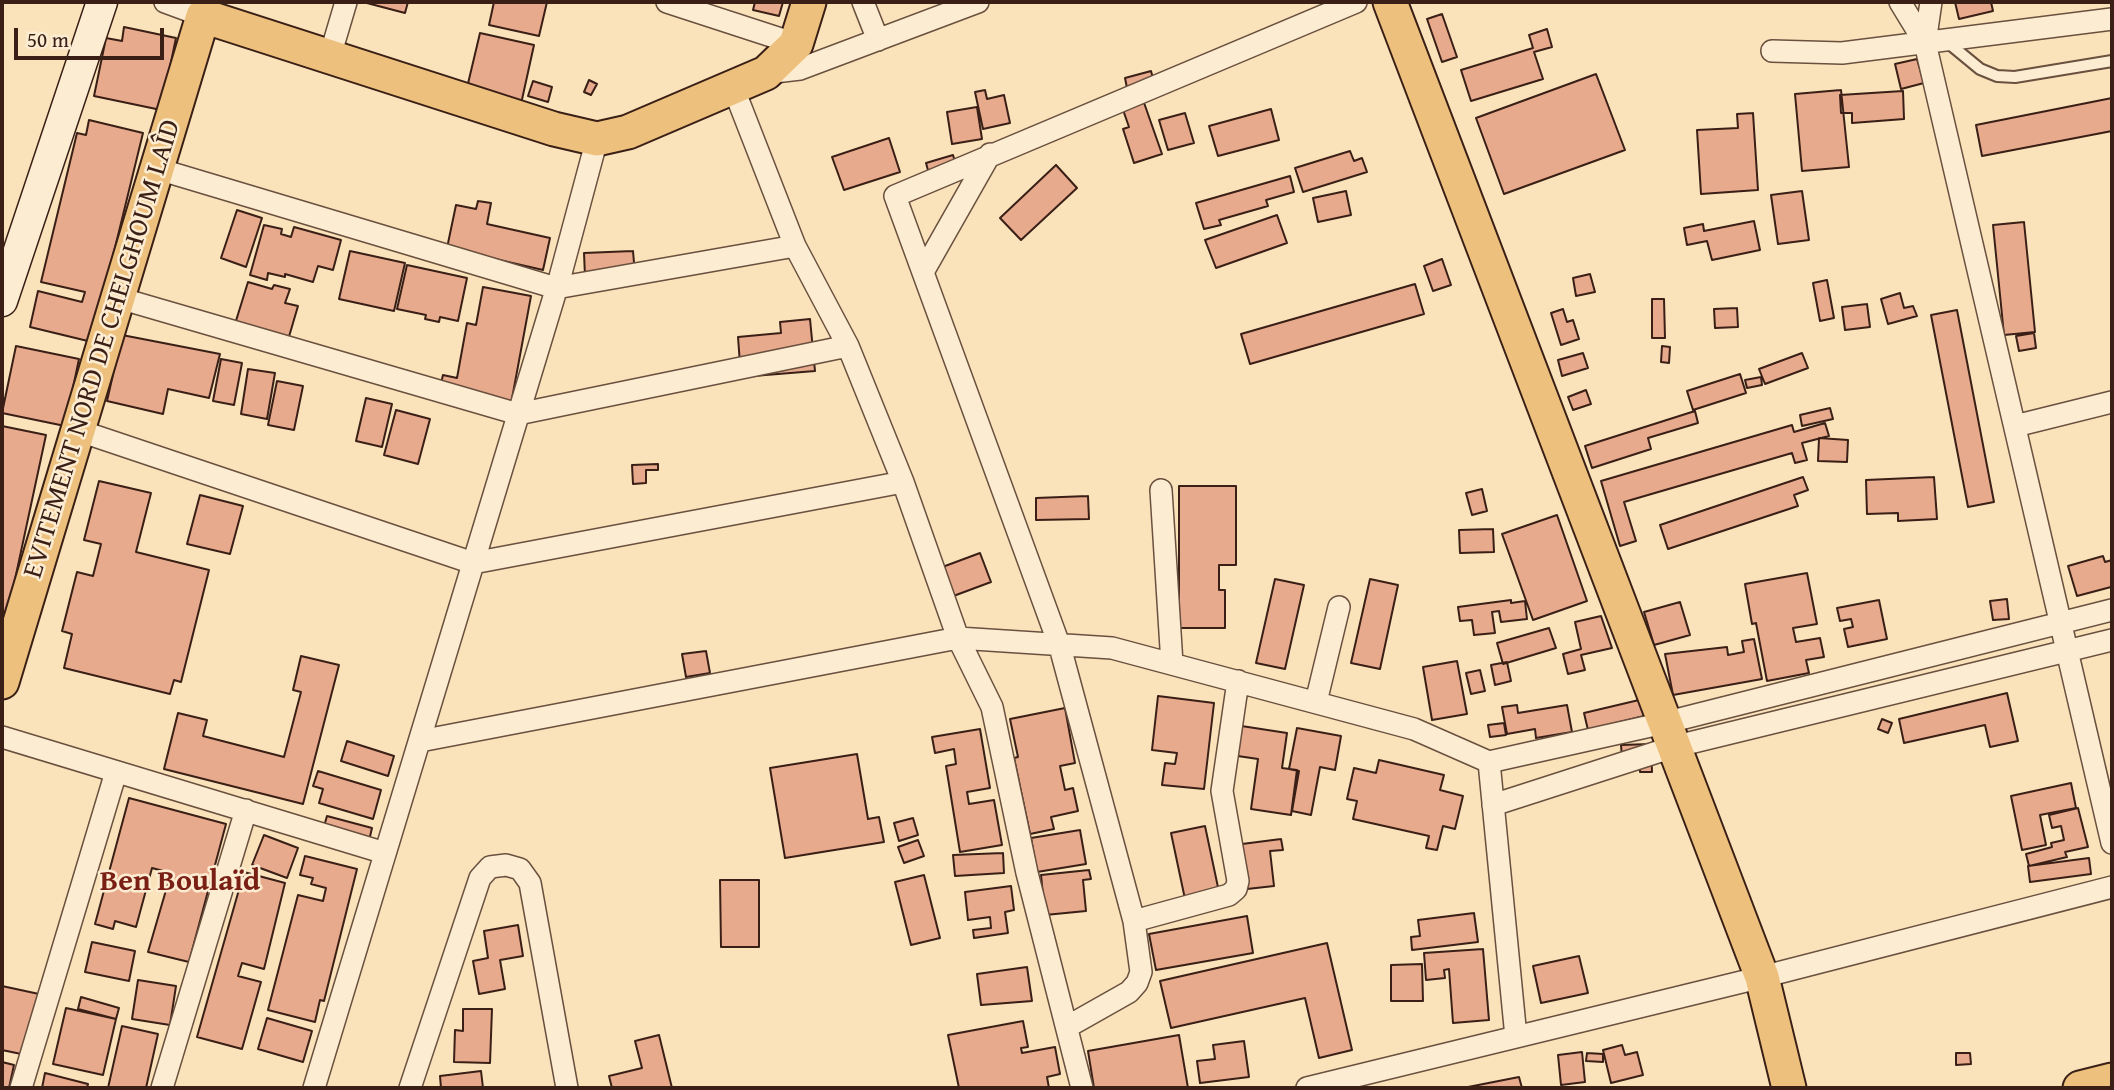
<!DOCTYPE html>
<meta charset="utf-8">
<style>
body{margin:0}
#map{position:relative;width:2114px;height:1090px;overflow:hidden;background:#fae2ba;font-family:"Gentium Book Plus",serif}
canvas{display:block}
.frame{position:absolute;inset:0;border:4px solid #391f16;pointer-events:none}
.scale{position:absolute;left:14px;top:28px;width:150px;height:32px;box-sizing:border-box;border:4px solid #391f16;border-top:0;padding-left:9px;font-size:21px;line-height:24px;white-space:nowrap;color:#391f16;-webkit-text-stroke:5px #fcecd2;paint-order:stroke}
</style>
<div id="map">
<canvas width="2114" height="1090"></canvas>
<div class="frame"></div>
<div class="scale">50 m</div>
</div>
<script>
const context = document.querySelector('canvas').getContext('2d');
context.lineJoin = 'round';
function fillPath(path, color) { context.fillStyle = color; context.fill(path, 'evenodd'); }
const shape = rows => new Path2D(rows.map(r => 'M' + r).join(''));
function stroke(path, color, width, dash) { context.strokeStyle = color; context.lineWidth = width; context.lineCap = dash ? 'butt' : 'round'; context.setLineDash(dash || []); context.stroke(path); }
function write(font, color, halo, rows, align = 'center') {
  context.font = font + ' "Gentium Book Plus",serif'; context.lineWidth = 5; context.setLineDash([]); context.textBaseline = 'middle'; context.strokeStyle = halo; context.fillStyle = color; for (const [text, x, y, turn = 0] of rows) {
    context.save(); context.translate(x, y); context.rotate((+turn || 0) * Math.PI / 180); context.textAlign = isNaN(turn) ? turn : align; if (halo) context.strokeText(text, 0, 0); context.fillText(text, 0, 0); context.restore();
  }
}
const building = shape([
 [363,2,408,2,405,13,363,2],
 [494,2,547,2,539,36,489,25,494,2],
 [755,2,783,2,779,16,753,10,755,2],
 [1955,2,1991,2,1993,11,1959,19,1955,2],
 [1442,14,1457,57,1442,62,1427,19,1442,14],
 [124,27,176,38,161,110,94,96,106,38,122,41,124,27],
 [1547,29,1552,47,1534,52,1543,79,1471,101,1461,70,1533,48,1529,35,1547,29],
 [480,33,534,45,521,104,466,92,480,33],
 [1917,59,1924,83,1901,89,1895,64,1917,59],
 [1151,71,1154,82,1127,88,1125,78,1151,71],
 [1596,74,1625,150,1504,194,1476,118,1596,74],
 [589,80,597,84,591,95,584,92,589,80],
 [533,81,552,87,548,102,528,96,533,81],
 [985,90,987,99,1004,95,1010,123,983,129,975,92,985,90],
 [1841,90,1849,167,1802,171,1795,94,1841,90],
 [1903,91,1904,119,1852,123,1852,113,1841,113,1840,95,1903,91],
 [1142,97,1162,154,1134,163,1123,129,1129,127,1121,104,1142,97],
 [2112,98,2112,131,1982,156,1976,125,2112,98],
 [977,107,982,139,952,144,947,112,977,107],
 [1271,109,1279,140,1218,156,1209,126,1271,109],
 [1185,113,1194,143,1168,150,1159,120,1185,113],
 [1753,113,1758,190,1701,194,1697,130,1738,128,1737,114,1753,113],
 [89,120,143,133,92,342,30,327,38,291,82,302,85,292,41,282,77,133,86,135,89,120],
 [889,138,900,172,844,190,832,157,889,138],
 [1350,151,1354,161,1362,158,1367,172,1303,192,1295,168,1350,151],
 [953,155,956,165,929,174,926,163,953,155],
 [1056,165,1077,188,1021,240,1000,218,1056,165],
 [1290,176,1294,192,1266,200,1268,206,1219,220,1221,225,1204,229,1196,203,1290,176],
 [1346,191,1351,215,1318,222,1313,198,1346,191],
 [1802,191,1809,240,1778,244,1771,195,1802,191],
 [478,201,491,203,487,224,550,238,543,270,447,248,456,205,476,209,478,201],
 [237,210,262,218,246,267,221,258,237,210],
 [1277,215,1287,243,1216,268,1205,240,1277,215],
 [1754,221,1760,250,1712,260,1707,241,1687,245,1684,228,1703,224,1704,231,1754,221],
 [2024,222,2035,332,2004,335,1993,225,2024,222],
 [264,225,282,229,281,234,291,237,294,227,341,240,333,270,318,266,313,282,285,274,285,277,268,273,267,280,250,275,264,225],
 [350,251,405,263,394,311,339,299,350,251],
 [633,251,635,274,585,276,584,253,633,251],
 [1442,259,1451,285,1433,291,1424,266,1442,259],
 [407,265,467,278,458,321,440,317,439,322,425,319,426,315,397,309,407,265],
 [1590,274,1595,292,1576,296,1573,278,1590,274],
 [1827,280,1834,318,1820,321,1813,283,1827,280],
 [248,282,272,289,274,285,290,289,285,303,298,306,288,340,235,324,248,282],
 [1415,284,1424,314,1250,364,1241,334,1415,284],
 [483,287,531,296,511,404,440,387,443,375,457,378,467,323,476,325,483,287],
 [1900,293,1904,308,1913,306,1917,316,1888,324,1881,299,1900,293],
 [1652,299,1664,299,1665,338,1652,338,1652,299],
 [1867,304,1870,327,1845,330,1842,307,1867,304],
 [1737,308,1738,327,1715,328,1714,309,1737,308],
 [1563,309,1567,322,1573,320,1579,339,1561,345,1551,313,1563,309],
 [1957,310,1994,502,1968,507,1931,315,1957,310],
 [810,319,815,371,741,377,738,337,781,333,780,322,810,319],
 [2034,333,2036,348,2019,351,2016,336,2034,333],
 [122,335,220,354,209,398,168,389,163,414,107,401,122,335],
 [16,346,79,359,65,426,2,413,16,346],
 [1662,346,1670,347,1669,363,1661,362,1662,346],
 [1583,353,1588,368,1562,376,1558,360,1583,353],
 [1802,353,1808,368,1765,384,1759,369,1802,353],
 [221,359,242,363,234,405,213,401,221,359],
 [248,369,275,373,267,419,241,414,248,369],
 [1740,374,1746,393,1693,410,1687,391,1740,374],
 [1761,377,1762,385,1747,388,1745,380,1761,377],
 [277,381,303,386,294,430,268,425,277,381],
 [1586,390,1591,404,1573,410,1568,397,1586,390],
 [366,398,392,404,382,447,356,441,366,398],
 [1830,408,1833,419,1802,426,1800,415,1830,408],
 [396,410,430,419,418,464,384,455,396,410],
 [1695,411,1698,423,1648,438,1651,449,1592,468,1585,446,1695,411],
 [1825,423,1829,436,1802,443,1807,460,1795,463,1792,453,1624,502,1636,541,1620,546,1601,481,1792,425,1794,432,1825,423],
 [2,426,46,435,2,640,2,426],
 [1819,438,1848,440,1847,462,1818,461,1819,438],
 [658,464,658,470,646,470,646,483,633,484,632,465,658,464],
 [1803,477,1808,490,1794,495,1798,506,1668,549,1660,525,1803,477],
 [1934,477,1937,519,1898,521,1898,513,1867,514,1866,480,1934,477],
 [99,481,151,493,136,552,209,570,181,682,174,680,170,694,64,668,72,634,62,631,77,572,93,576,101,544,84,540,99,481],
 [1179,486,1236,486,1236,565,1219,565,1219,590,1225,590,1225,628,1179,628,1179,486],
 [1482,489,1487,511,1472,515,1466,493,1482,489],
 [200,495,243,506,230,554,187,544,200,495],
 [1088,496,1089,519,1036,520,1036,498,1088,496],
 [1557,515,1587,601,1533,620,1502,534,1557,515],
 [1493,529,1494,552,1460,553,1459,530,1493,529],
 [980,553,991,582,940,601,929,572,980,553],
 [2103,556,2105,562,2112,560,2111,587,2077,596,2068,566,2103,556],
 [1807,573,1817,624,1793,628,1796,642,1820,638,1824,657,1806,660,1809,673,1767,681,1756,623,1752,624,1745,584,1807,573],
 [1275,579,1304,585,1285,669,1256,663,1275,579],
 [1370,579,1398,585,1380,669,1351,663,1370,579],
 [2007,599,2009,619,1993,620,1990,601,2007,599],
 [1511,600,1511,603,1525,601,1527,619,1501,622,1499,611,1492,612,1495,633,1474,635,1472,620,1460,621,1458,607,1511,600],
 [1879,600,1887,639,1848,647,1844,629,1853,627,1851,619,1840,621,1837,608,1879,600],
 [1680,602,1690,635,1654,645,1644,612,1680,602],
 [1601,616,1612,648,1581,655,1585,670,1568,674,1563,654,1581,649,1575,622,1601,616],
 [1549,628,1556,648,1503,664,1497,643,1549,628],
 [1754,639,1762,679,1673,695,1665,654,1727,647,1728,655,1744,652,1742,641,1754,639],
 [706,651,710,673,686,677,682,654,706,651],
 [301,656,339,665,303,804,164,769,178,713,207,720,203,736,284,757,301,692,293,690,301,656],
 [1457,661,1467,714,1432,720,1423,667,1457,661],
 [1507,662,1511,681,1495,685,1491,665,1507,662],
 [1480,670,1485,691,1471,694,1466,673,1480,670],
 [2007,693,2018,741,1990,747,1985,725,1904,743,1899,719,2007,693],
 [1158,696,1214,703,1204,789,1162,785,1165,763,1175,764,1177,753,1152,750,1158,696],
 [1639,700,1644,716,1588,730,1584,713,1639,700],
 [1517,705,1518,713,1567,705,1572,732,1536,738,1535,729,1507,734,1502,707,1517,705],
 [1065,708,1075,763,1060,766,1065,790,1073,788,1078,811,1051,817,1054,829,1030,834,1014,758,1018,757,1010,719,1065,708],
 [1882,719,1892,723,1888,733,1878,729,1882,719],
 [1504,723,1506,735,1490,737,1488,725,1504,723],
 [1235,725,1287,733,1282,768,1297,770,1291,815,1251,809,1258,759,1231,755,1235,725],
 [1297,728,1341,736,1335,770,1320,767,1311,815,1292,811,1299,771,1289,769,1297,728],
 [980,729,990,788,967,792,969,804,994,800,1002,845,960,852,946,766,956,764,954,749,935,753,932,737,980,729],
 [347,741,394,756,388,776,341,761,347,741],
 [1651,744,1652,772,1640,772,1640,760,1622,758,1621,745,1651,744],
 [857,754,868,819,879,817,884,842,785,858,770,768,857,754],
 [1379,760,1444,775,1440,790,1463,796,1455,829,1443,826,1437,850,1426,848,1429,836,1353,819,1357,801,1347,799,1354,768,1376,773,1379,760],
 [318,771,381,790,373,819,319,803,323,789,313,786,318,771],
 [2071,783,2076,808,2040,815,2046,845,2022,850,2011,796,2071,783],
 [129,798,226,824,189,962,148,952,171,873,152,868,136,927,115,921,113,929,95,924,129,798],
 [2078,808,2088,847,2065,852,2067,857,2029,866,2026,854,2052,847,2051,843,2064,840,2061,826,2052,828,2049,815,2078,808],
 [327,816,372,828,368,845,322,833,327,816],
 [913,818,918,835,899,841,894,823,913,818],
 [1205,826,1219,892,1185,899,1171,833,1205,826],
 [1080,830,1086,864,1037,872,1031,838,1080,830],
 [264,835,298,848,287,878,252,865,264,835],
 [1281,839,1283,850,1270,851,1274,886,1247,889,1242,844,1281,839],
 [918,840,924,856,904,863,898,847,918,840],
 [1003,853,1004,873,955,876,953,855,1003,853],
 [305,856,357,869,324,1001,320,1000,315,1022,268,1010,298,895,323,901,326,888,311,884,313,878,300,875,305,856],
 [2089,858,2091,874,2030,882,2028,866,2089,858],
 [1089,870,1091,879,1083,880,1086,911,1045,915,1041,875,1089,870],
 [244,872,285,883,264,969,242,963,238,976,261,982,242,1049,197,1037,244,872],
 [924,875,940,938,911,945,895,882,924,875],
 [720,880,759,880,759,947,721,947,720,880],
 [1011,886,1014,910,1005,912,1008,933,974,938,973,930,991,928,990,917,968,920,965,892,1011,886],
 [1474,913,1478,942,1412,950,1411,937,1420,936,1418,920,1474,913],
 [1247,916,1253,953,1156,970,1149,934,1247,916],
 [518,925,523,956,500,960,505,989,479,994,473,961,488,958,484,931,518,925],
 [92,942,135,951,129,981,85,972,92,942],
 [1327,943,1352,1050,1319,1058,1305,998,1171,1028,1160,981,1327,943],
 [1483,949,1489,1020,1453,1023,1449,969,1444,970,1445,978,1426,980,1424,953,1483,949],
 [1579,956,1588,993,1541,1003,1533,966,1579,956],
 [1422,964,1423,1001,1391,1001,1391,965,1422,964],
 [1027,967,1032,1001,981,1005,977,974,1027,967],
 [138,980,176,986,170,1025,132,1019,138,980],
 [2,986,39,994,26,1055,2,1050,2,986],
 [81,997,119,1008,116,1019,78,1009,81,997],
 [66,1008,116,1019,103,1075,53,1064,66,1008],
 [463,1009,492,1009,490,1063,454,1062,455,1030,463,1031,463,1009],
 [267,1018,312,1031,303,1062,258,1049,267,1018],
 [1023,1021,1028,1047,1021,1048,1022,1053,1055,1047,1060,1074,1047,1077,1049,1088,959,1088,948,1035,1023,1021],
 [122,1026,158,1034,146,1088,108,1088,122,1026],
 [659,1035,672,1088,612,1088,609,1076,642,1068,635,1041,659,1035],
 [1179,1035,1188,1088,1094,1088,1088,1051,1179,1035],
 [1244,1041,1249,1077,1200,1083,1197,1061,1215,1059,1213,1045,1244,1041],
 [1622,1045,1625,1055,1637,1052,1643,1075,1611,1083,1603,1050,1622,1045],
 [1582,1052,1585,1082,1561,1085,1558,1055,1582,1052],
 [1587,1053,1603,1054,1603,1062,1586,1061,1587,1053],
 [1956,1053,1970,1053,1971,1064,1956,1065,1956,1053],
 [2,1062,14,1065,9,1088,2,1088,2,1062],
 [481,1071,483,1088,441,1088,440,1076,481,1071],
 [45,1073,88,1084,87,1088,42,1088,45,1073],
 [1519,1077,1522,1088,1463,1088,1519,1077]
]);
fillPath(building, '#e8aa8c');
stroke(building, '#391f16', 2);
const lane = shape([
 [1946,41,1980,69,1997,76,2015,77,2112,61]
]);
const street = shape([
 [165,2,203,16,207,4],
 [667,2,796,44],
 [863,2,878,40],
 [1900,2,1925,43,2112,843],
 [1925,43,1931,2],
 [1772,51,1842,53,2112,19],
 [330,56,346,2],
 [766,73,800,69,978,2],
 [733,87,795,246,848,346,903,482,958,638,992,707,1027,873,1082,1088],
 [158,169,556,288,795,246],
 [923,272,990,154],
 [119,298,518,414,848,346],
 [2015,426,2112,402],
 [80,431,473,563,903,482],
 [1161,490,1172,664],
 [1316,702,1339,607],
 [2,737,385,853],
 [420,741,958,638,1112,648,1414,729,1489,762,1664,723,2112,610],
 [1489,762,1516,1037],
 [1493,805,1673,747,2112,640],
 [1134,921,1229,895,1236,889,1238,881,1222,791,1238,681],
 [1067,1027,1129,992,1137,983,1141,972,1134,921,1060,647,895,196,1356,2],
 [21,1088,116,772],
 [162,1088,246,810],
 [314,1088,560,277,597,139],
 [410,1088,480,878,490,867,506,865,520,869,530,883,567,1088],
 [1307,1088,1762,977,2112,887]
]);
const secondary = shape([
 [2,301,102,2]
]);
const primary = shape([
 [1390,2,1762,977,1789,1088],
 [2,682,203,16,554,129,597,139,628,132,766,73,796,44,809,2],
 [2080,1088,2112,1080]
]);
stroke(lane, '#69503f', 14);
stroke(street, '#69503f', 24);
stroke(secondary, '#391f16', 33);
stroke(primary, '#391f16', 37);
stroke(lane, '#fcecd2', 10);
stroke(street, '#fcecd2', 21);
stroke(secondary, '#fcecd2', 30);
stroke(primary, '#edc17d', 33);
write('28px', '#391f16', '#fcecd2', [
 ["EVITEMENT NORD DE CHELGHOUM LAÎD",103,349,-73]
]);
write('bold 30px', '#7a1f14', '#fcecd2', [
 ["Ben Boulaïd",180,882]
]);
</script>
